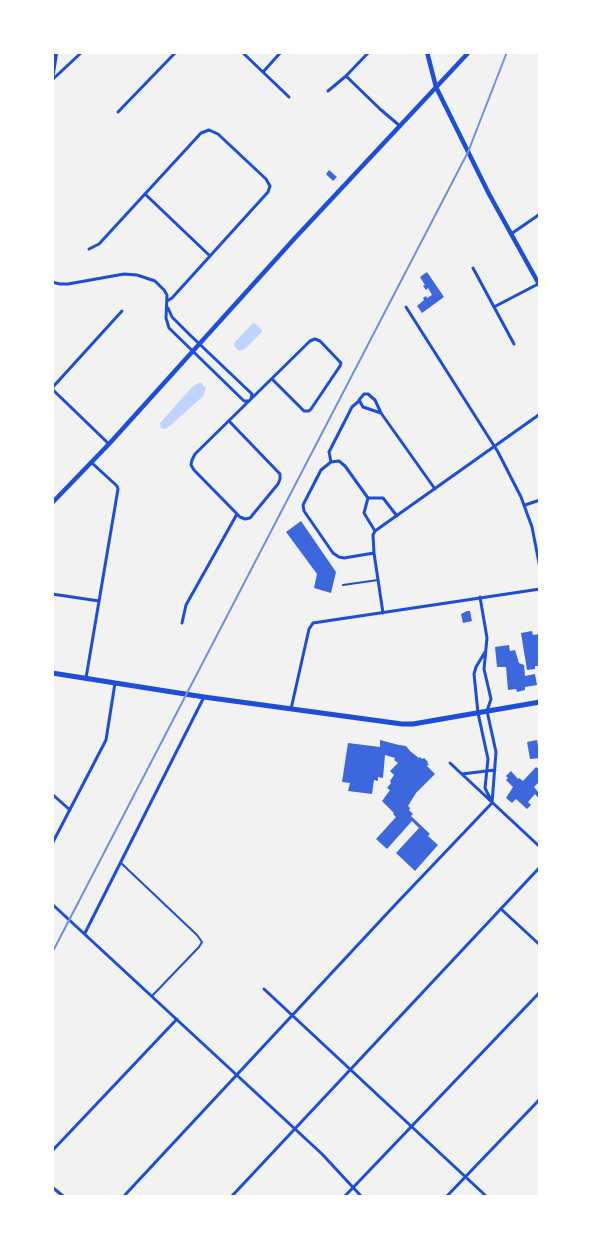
<!DOCTYPE html>
<style>
body{margin:0}
#map{position:relative;width:592px;height:1249px;overflow:hidden;background:#f2f2f2;font-family:"Work Sans",sans-serif}
canvas{display:block}
.frame{position:absolute;inset:0;border:54px solid #fff;pointer-events:none}
</style>
<div id="map">
<canvas width="592" height="1249"></canvas>
<div class="frame"></div>
</div>
<script>
const context = document.querySelector('canvas').getContext('2d');
context.lineJoin = 'round';
function fillPath(path, color) { context.fillStyle = color; context.fill(path, 'evenodd'); }
const shape = rows => new Path2D(rows.map(r => 'M' + r).join(''));
function stroke(path, color, width, dash) { context.strokeStyle = color; context.lineWidth = width; context.lineCap = dash ? 'butt' : 'round'; context.setLineDash(dash || []); context.stroke(path); }
fillPath(shape([
 [253,323,256,324,262,330,261,333,245,349,239,351,234,346,235,342],
 [199,383,201,383,206,388,203,396,170,426,165,429,161,428,160,423,192,387]
]), '#bfd3fe');
fillPath(shape([
 [329,170,337,177,333,181,326,174],
 [427,272,444,297,422,313,417,306,424,300,423,298,426,296,427,298,432,295,428,288,426,290,423,286,425,285,420,277],
 [301,521,336,572,331,593,314,588,317,574,286,532],
 [467,611,470,611,472,621,463,623,461,614],
 [532,631,533,635,540,634,540,666,535,666,535,669,527,670,521,633],
 [509,645,510,651,515,650,519,663,524,665,525,676,535,674,537,685,525,687,525,690,517,692,516,689,508,690,506,667,497,667,495,647],
 [380,740,399,745,406,746,410,751,419,758,420,757,422,759,424,758,428,762,427,763,429,764,427,766,435,774,416,793,408,806,410,808,409,810,413,814,411,816,430,834,428,836,438,845,415,871,396,853,419,828,412,821,387,849,376,839,396,817,393,814,394,813,382,801,390,790,387,788,391,783,390,781,394,775,390,771,398,763,394,760,395,758,385,755,383,778,378,777,378,781,374,780,372,794,348,791,350,783,342,782,348,743,380,747],
 [537,740,540,758,530,759,527,742],
 [536,767,540,770,540,781,534,787,540,794,540,800,535,794,528,802,531,805,527,809,516,799,512,803,506,798,513,787,506,780,508,778,506,776,511,771,518,779,519,778,523,781]
]), '#3d67dc');
stroke(shape([
 [343,585,378,580],
 [121,863,197,935,202,942,199,947,152,996]
]), '#1d4ed8', 2);
stroke(shape([
 [242,52,289,97],
 [263,72,281,52],
 [346,76,380,109,400,126],
 [52,80,82,52],
 [328,91,346,76,369,52],
 [118,112,176,52],
 [145,194,210,256],
 [511,234,540,214],
 [89,249,99,244,201,133,209,130,218,134,266,179,270,186,268,192,172,298,167,301],
 [473,268,514,344],
 [52,282,60,284,68,284,124,274,137,275,155,281,164,290,167,295,166,318,169,328,244,401,249,401],
 [406,307,498,452,521,497,532,527,540,568],
 [494,307,538,284],
 [168,308,172,317,190,335,252,394,251,399],
 [52,388,122,311],
 [52,389,109,444],
 [381,413,363,407,359,400,364,394,368,394,375,400,381,413,435,489],
 [229,421,280,474,280,479,278,484,250,518,245,519,240,517,194,470,191,465,192,460,195,454,310,341,315,339,320,341,341,363,340,366,311,409,309,411,304,411,272,379],
 [331,462,329,452,352,407,359,401],
 [368,498,345,466,339,461,331,462,321,470,303,505,304,511,333,553,339,557,344,558,374,553],
 [525,505,540,500],
 [375,531,364,513,368,498,383,498,397,516],
 [52,594,99,601],
 [480,597,487,638,484,669,491,699,487,711,496,752,492,803],
 [383,613,374,553,373,535,375,531,540,414],
 [182,623,186,605,237,514],
 [485,652,476,667,474,674,478,713,488,759,485,788,492,802],
 [86,678,118,489,117,486,92,463],
 [291,709,309,629,313,623,540,589],
 [450,763,540,847],
 [462,774,495,770],
 [52,794,70,810],
 [52,844,106,740,115,683],
 [52,904,322,1154,361,1196],
 [501,909,540,945],
 [85,933,204,697],
 [264,989,486,1196],
 [52,1151,177,1019],
 [52,1187,63,1196],
 [124,1196,394,906,492,803],
 [232,1196,540,867],
 [345,1196,540,992],
 [447,1196,540,1099]
]), '#1d4ed8', 3);
stroke(shape([
 [427,52,436,87,489,194,540,286],
 [52,78,56,52],
 [52,503,109,444,295,238,469,52]
]), '#1d4ed8', 4.5);
stroke(shape([
 [52,673,204,697,402,724,413,724,540,702]
]), '#1d4ed8', 5);
stroke(shape([
 [52,953,468,152,507,52]
]), '#7290e2', 2);
</script>
